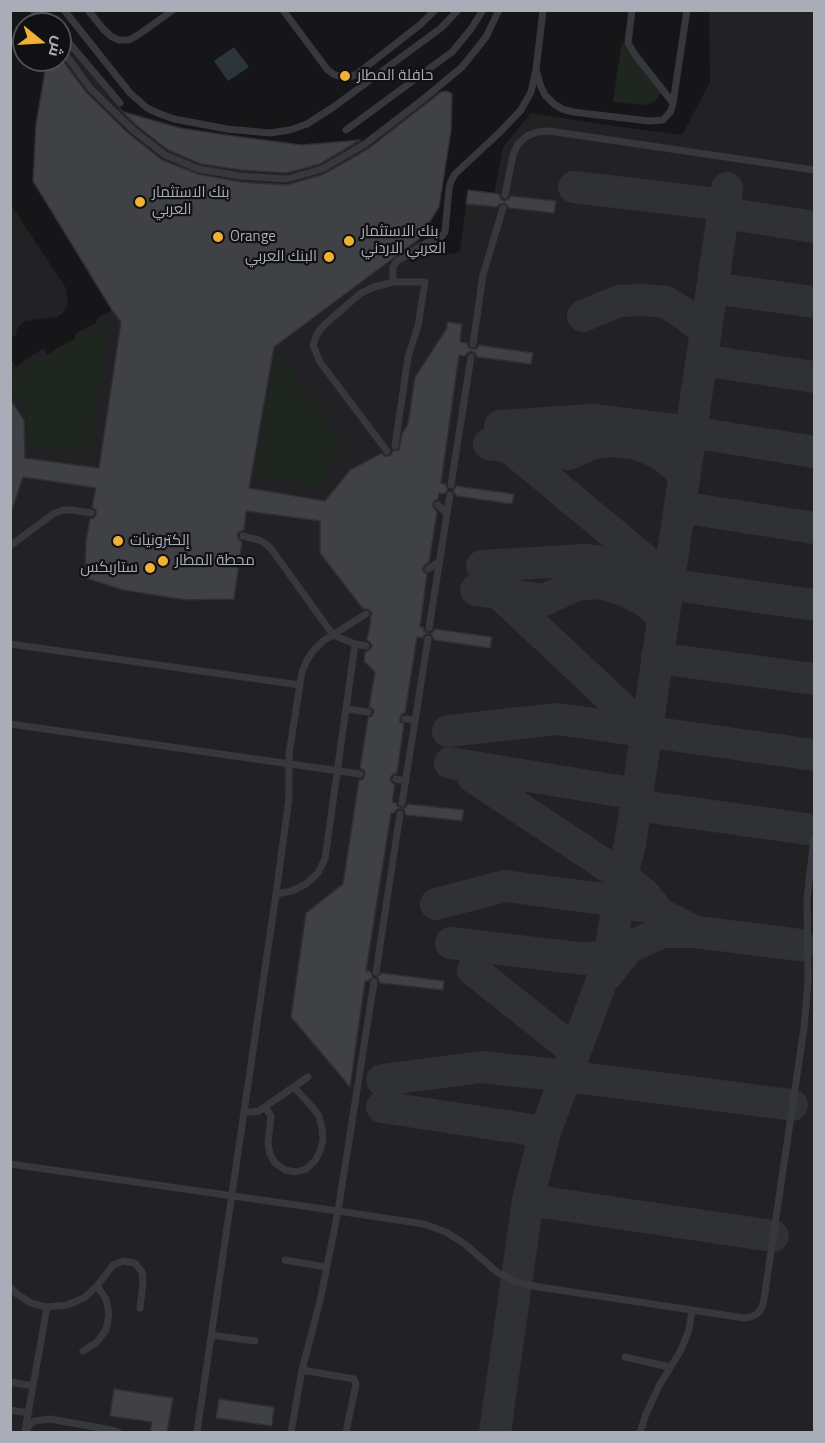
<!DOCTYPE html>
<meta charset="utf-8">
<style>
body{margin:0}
#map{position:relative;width:825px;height:1443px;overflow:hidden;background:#161618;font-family:"Titillium Web",Cairo,sans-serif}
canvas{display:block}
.frame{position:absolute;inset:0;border:12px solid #a8adb8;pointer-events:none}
.north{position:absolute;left:12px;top:12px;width:60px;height:60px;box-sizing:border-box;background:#111113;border:2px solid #4d4f55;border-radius:50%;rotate:108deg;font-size:16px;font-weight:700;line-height:24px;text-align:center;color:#a8adb8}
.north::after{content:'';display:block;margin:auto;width:21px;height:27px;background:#f2b134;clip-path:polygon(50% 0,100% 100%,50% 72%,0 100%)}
</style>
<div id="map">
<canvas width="825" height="1443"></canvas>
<div class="frame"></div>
<div class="north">ش</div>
</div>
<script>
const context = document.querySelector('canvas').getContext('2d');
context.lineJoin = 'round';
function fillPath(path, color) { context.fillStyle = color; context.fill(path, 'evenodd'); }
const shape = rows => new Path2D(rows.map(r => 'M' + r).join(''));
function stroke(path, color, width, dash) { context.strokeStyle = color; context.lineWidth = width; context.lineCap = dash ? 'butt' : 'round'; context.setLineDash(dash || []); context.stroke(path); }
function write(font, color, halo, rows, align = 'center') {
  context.font = font + ' "Titillium Web",Cairo,sans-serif'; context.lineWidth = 4.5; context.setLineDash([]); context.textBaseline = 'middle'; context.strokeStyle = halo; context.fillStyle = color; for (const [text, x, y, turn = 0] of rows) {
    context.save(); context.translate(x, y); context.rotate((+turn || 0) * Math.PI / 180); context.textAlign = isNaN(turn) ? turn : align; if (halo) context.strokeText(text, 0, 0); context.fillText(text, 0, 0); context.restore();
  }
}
fillPath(shape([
 [709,11,814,11,814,1432,11,1432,10,359,16,367,43,348,49,357,54,354,55,349,75,339,75,334,96,323,97,318,112,310,33,181,36,124,47,60,60,60,60,41,64,42,124,112,180,128,302,145,364,140,425,93,447,91,452,94,451,131,439,207,419,239,421,249,454,254,460,251,468,190,494,194,503,147,531,113,613,126,682,135,710,82],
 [11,205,66,288,68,301,66,308,62,314,56,317,25,321,21,324,17,329,16,335,11,339]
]), '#222225');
fillPath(shape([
 [622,41,661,93,655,101,645,105,613,102],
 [110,319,90,454,29,446,27,417,11,393,11,375],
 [277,351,347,449,329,465,323,489,253,475]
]), '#1e261f');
fillPath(shape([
 [234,47,249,67,228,81,214,61]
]), '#2c353c');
stroke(shape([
 [574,187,725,205],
 [724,213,814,227],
 [712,288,814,302],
 [583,316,619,301,643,300,666,302,686,315,706,331],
 [702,360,814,377],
 [500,426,592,420,691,432,814,452],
 [489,444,569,454,591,444,614,441,633,443,648,448,666,458,685,475],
 [515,452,669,580],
 [680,507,814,528],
 [482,566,585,560,655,568],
 [668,584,814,605],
 [476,590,544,600,576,585,600,583,623,590,644,600,663,616],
 [500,594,646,731],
 [657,658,814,679],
 [448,731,557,719,814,755],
 [450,763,637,794],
 [473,777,622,876,645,895,660,914,696,932],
 [635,805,814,830],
 [436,904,505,886,619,901,640,906],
 [451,943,585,959,610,955,627,948],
 [473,970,575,1051],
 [607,975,628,948,662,932,696,932,800,945],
 [382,1080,481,1067,566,1076,792,1105],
 [382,1107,545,1132],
 [528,1200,773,1236],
 [495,1432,528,1200,545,1132,602,980,610,955,622,876,630,844,727,188]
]), '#303135', 32);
const building = shape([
 [60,57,86,92,128,133,162,160,198,174,240,182,287,185,324,174,368,149,441,92,447,91,452,94,451,131,439,207,419,239,274,347,249,488,325,501,350,470,382,453,384,456,388,456,391,455,393,451,399,450,402,434,408,424,415,377,447,328,447,322,462,324,460,342,467,343,468,347,472,349,476,349,479,345,533,353,531,364,477,357,475,353,471,351,467,353,465,356,459,355,441,483,445,484,448,490,444,494,439,493,438,499,434,501,433,503,433,507,437,512,429,562,425,565,422,569,424,572,427,574,420,627,423,627,424,631,428,633,424,635,423,638,417,637,405,713,402,714,400,718,400,722,404,724,397,773,392,775,390,778,392,783,395,785,392,802,396,803,397,806,401,808,405,808,408,804,464,810,462,821,406,815,404,810,400,808,396,810,394,813,391,813,366,971,370,971,373,977,368,981,365,981,350,1087,291,1017,306,913,343,884,359,780,363,779,365,775,365,771,360,768,368,718,372,716,374,712,373,709,369,707,375,672,364,661,365,652,370,650,372,646,370,642,367,640,371,620,370,618,372,613,368,609,363,609,320,553,320,521,246,511,244,530,239,532,237,535,239,540,242,542,234,599,186,600,123,590,85,578,86,541,90,519,94,518,96,514,96,510,92,507,96,488,23,477,12,510,10,509,10,399,24,420,25,458,99,468,121,322,112,310,33,181,36,124,47,60,60,60,60,57],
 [119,108,124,112,180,128,226,135,302,145,360,140,320,164,286,173,241,170,201,164,168,150,136,125,119,108],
 [468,190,499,194,501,199,504,201,509,199,511,196,556,201,554,213,509,208,507,205,504,203,500,204,497,207,466,204,468,190],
 [457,486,514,494,512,504,456,496,453,490,457,486],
 [435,629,492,637,490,648,434,640,432,635,429,634,433,632,435,629],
 [382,973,444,981,443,990,380,983,377,977,382,973],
 [114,1389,173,1398,167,1432,150,1432,152,1422,110,1416,114,1389],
 [219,1399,274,1407,272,1426,216,1418,219,1399]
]);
fillPath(building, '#404145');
stroke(building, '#303034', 1.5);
stroke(shape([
 [33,10,43,24],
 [42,10,53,24],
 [64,10,130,93,147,108,160,114,174,119,227,129,270,133,290,130,307,124,332,108,441,28,458,10],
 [88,10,104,30,112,37,119,40,129,40,138,35,173,10],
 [283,10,327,69,333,74,341,77,350,77,357,74,421,24,435,10],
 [632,10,628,43,636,56,673,103],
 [60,32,120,103],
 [60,47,90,88,132,129,165,155,199,169,240,176,287,179,322,169,365,144,421,101,462,67,486,37,499,10],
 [537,73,541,87,545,95,554,104,562,109,573,112,649,121,663,120,671,111,673,103,687,10],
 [346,130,452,52,471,29,483,10],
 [505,195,513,155,518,144,527,136,537,132,549,131,814,170],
 [393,282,393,267,397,261,426,243,438,238,442,236,445,232,449,189,451,181,455,174,499,133,521,110,531,92,536,70,543,10],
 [473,344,483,275,503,208],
 [387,451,320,362,313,345,317,334,324,325,361,293,374,287,393,282,425,282,418,326,408,357,395,446],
 [451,485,471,357],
 [438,505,447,514],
 [243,536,259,540,266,544,272,550,333,635,355,644,366,646],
 [10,546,53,514,63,510,72,510,91,513],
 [428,569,439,562],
 [429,628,450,495],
 [10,644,300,685],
 [347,709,368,712],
 [405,719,415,720],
 [10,724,360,774],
 [396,779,406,781],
 [402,803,428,639],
 [276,894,292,891,306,884,318,873,325,859,355,644],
 [376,972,400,814],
 [374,982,338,1211,424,1224,446,1232,465,1244,498,1273,516,1282,539,1287,692,1310,744,1318,751,1317,758,1313,762,1307,764,1299,804,1028,808,982,807,899,814,838],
 [265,1107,271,1116,268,1143,270,1154,275,1163,285,1170,296,1172,306,1169,315,1161,320,1151,323,1140,322,1128,319,1116,312,1107,294,1087],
 [245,1112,252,1112,259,1111,308,1077],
 [10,1164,338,1211,320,1301,302,1370,291,1432],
 [285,1260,326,1267],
 [10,1287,17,1294,31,1303,47,1307,67,1305,84,1298,97,1286,113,1265,124,1261,135,1263,142,1272,143,1283,140,1308],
 [211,1335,255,1341],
 [83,1351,96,1343,106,1330,109,1314,106,1299,97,1286],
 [625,1357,670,1367],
 [302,1370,354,1379,356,1384,346,1432],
 [10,1382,33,1386],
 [10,1410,29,1413],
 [27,1429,30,1424,35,1421,50,1419,112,1430,118,1432],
 [25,1431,47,1307],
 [197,1432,276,894,289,798,289,754,302,672,307,660,314,650,323,641,366,614],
 [640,1432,646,1414,659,1386,681,1350,689,1330,692,1310]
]), '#37383d', 7);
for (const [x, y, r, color] of [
 [345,76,6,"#f2b134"],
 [140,202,6,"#f2b134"],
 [218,237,6,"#f2b134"],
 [349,241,6,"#f2b134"],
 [329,257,6,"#f2b134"],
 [118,541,6,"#f2b134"],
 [163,561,6,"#f2b134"],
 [150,568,6,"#f2b134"]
]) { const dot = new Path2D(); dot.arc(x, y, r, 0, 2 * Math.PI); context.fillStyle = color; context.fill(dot); stroke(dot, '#111113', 2); }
write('15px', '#a8adb8', '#111113', [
 ["حافلة المطار",357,76],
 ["بنك الاستثمار",152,193],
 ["العربي",152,210],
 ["بنك الاستثمار",361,232],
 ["العربي الاردني",361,249],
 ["Orange",230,237],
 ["البنك العربي",317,257,"right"],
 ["إلكترونيات",130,541],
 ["محطة المطار",175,561],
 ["ستاربكس",138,568,"right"]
], 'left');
</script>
